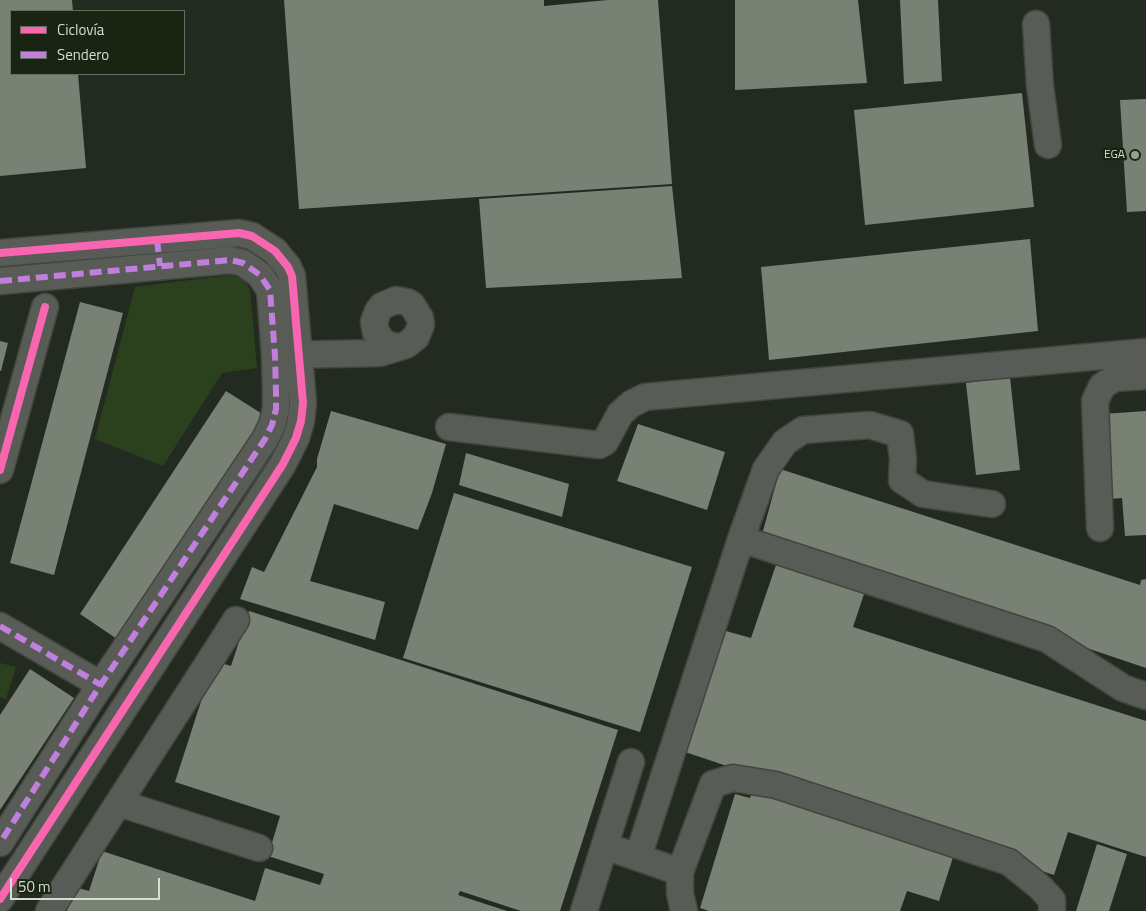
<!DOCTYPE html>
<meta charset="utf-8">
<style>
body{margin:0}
#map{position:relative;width:1146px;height:911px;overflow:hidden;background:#232b20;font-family:"Titillium Web",sans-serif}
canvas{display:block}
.legend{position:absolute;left:10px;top:10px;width:175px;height:65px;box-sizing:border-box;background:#192512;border:1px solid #656f5f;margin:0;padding:6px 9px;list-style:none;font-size:15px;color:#d6ded2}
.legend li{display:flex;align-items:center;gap:10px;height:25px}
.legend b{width:25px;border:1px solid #656f5f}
.scale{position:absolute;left:10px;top:878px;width:150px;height:22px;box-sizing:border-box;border:2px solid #d6ded2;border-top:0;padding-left:6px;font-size:15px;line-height:18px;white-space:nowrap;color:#d6ded2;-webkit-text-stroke:4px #192512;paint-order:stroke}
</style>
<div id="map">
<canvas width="1146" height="911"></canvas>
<ul class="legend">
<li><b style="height:6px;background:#f766af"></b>Ciclovía</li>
<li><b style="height:6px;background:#c07fdc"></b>Sendero</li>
</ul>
<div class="scale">50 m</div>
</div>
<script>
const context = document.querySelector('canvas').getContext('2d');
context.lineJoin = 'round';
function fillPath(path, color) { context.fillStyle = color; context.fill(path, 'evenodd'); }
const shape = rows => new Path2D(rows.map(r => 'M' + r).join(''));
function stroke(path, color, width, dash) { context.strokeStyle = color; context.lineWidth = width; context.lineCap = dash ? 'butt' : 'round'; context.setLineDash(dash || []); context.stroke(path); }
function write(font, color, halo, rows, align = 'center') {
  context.font = font + ' "Titillium Web",sans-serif'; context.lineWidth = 5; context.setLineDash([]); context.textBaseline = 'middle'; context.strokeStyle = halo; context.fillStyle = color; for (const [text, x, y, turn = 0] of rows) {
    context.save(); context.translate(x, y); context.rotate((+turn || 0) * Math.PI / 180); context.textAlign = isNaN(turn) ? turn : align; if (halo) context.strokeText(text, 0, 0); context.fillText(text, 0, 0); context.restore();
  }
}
fillPath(shape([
 [230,275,243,279,250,290,257,368,222,373,163,466,95,439,135,287],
 [0,663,16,667,6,699,0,697]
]), '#2b411e');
fillPath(shape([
 [0,0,72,0,73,11,11,11,11,74,78,74,86,168,0,176],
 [284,0,544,0,544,6,608,0,658,0,672,184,299,209],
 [735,0,858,0,867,83,735,90],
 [900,0,938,0,942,81,904,84],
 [1022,93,1034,207,865,225,854,110],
 [1146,99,1146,211,1127,212,1120,100],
 [672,186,682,278,486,288,479,199],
 [1030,239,1038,331,769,360,761,267],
 [80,302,123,313,54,575,10,563],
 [0,341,8,343,1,371,0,371],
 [1010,377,1020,470,976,475,966,383],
 [226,391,267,417,120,641,80,614],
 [331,411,446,444,432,493,418,530,334,504,310,581,385,602,375,640,240,599,252,567,264,572,317,467,317,459],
 [1146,411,1146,535,1125,536,1122,498,1109,499,1103,414],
 [638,424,725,452,707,510,617,481],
 [466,453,569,484,562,517,459,485],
 [780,469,1140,585,1141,580,1146,579,1146,668,761,538],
 [454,493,692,567,640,732,403,658],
 [776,565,865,591,853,627,1146,721,1146,857,1068,832,1054,875,685,752,726,631,751,638],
 [249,611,618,730,560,911,521,911,460,891,458,895,507,911,67,911,75,887,89,891,102,851,255,901,265,868,320,885,324,874,268,856,280,816,175,782,214,661,231,666],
 [30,669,74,698,0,810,0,715],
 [754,784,956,848,939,901,907,891,900,911,709,911,700,908,735,794,750,798],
 [1097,844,1127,854,1109,911,1076,911]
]), '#788174');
const minor = shape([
 [1036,24,1040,86,1048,145],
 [0,253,239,233,252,236,275,251,288,267,292,276,303,403,301,421,296,438,283,464,0,899],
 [0,281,231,260,243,263,260,275,270,290,275,356,276,393,276,409,272,425,265,439,92,698,0,843],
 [283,355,380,353,406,345,416,337,421,325,420,318,412,305,407,302,396,300,382,306,378,311,374,322,376,333,383,342,388,345,399,347],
 [449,427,599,445,605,442,620,414,631,404,645,397,1146,352],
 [0,470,45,307],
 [1100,528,1095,401,1102,386,1115,378,1146,376],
 [741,539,1047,639,1123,688,1146,696],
 [0,626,101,685],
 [119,803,259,848],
 [605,846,680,872,713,784,733,778,776,785,1009,862,1040,887,1052,900,1052,911],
 [638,857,741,539,766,469,785,442,803,430,870,425,900,434,903,459,902,480,923,494,992,504],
 [680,872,680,893,684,911],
 [49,911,236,620],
 [584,911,631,762]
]);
stroke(minor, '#40473d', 29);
stroke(minor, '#585b56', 26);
stroke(shape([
 [157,240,160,266],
 [0,281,231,260,243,263,260,275,270,290,275,356,276,393,276,409,272,425,265,439,92,698,0,843],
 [0,626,101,685]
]), '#c07fdc', 6, [12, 6]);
stroke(shape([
 [0,253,239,233,252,236,275,251,288,267,292,276,303,403,301,421,296,438,283,464,0,899],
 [0,470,45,307]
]), '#f766af', 8);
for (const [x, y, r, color] of [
 [1135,155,5,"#979f94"]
]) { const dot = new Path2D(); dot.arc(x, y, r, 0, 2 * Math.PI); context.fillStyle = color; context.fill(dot); stroke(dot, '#192512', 2); }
write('12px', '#d6ded2', '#192512', [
 ["EGA",1125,155]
], 'right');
</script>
